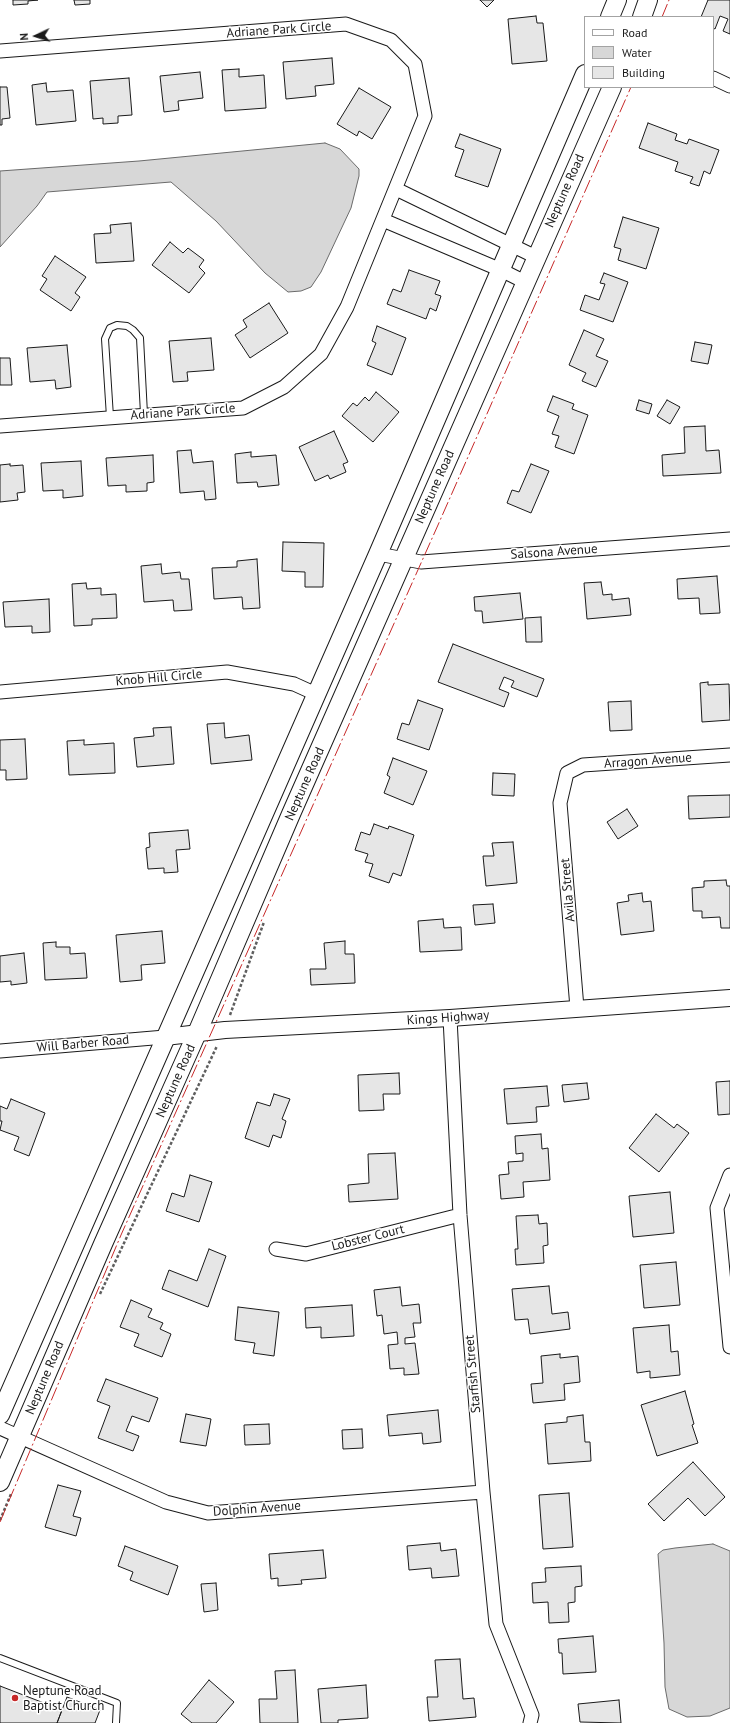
<!DOCTYPE html>
<style>
body{margin:0}
#map{position:relative;width:730px;height:1723px;overflow:hidden;background:#fff;font-family:"PT Sans",sans-serif}
canvas{display:block}
.legend{position:absolute;left:584px;top:16px;width:130px;height:72px;box-sizing:border-box;background:#fff;border:1px solid #a3a3a3;margin:0;padding:5px 7px;list-style:none;font-size:12px;color:#1a1a1a}
.legend li{display:flex;align-items:center;gap:8px;height:20px}
.legend b{width:20px;border:1px solid #a3a3a3}
.north{position:absolute;left:16px;top:16px;width:40px;height:40px;-webkit-text-stroke:3px #fff;paint-order:stroke;rotate:266deg;font-size:11px;font-weight:700;line-height:16px;text-align:center;color:#1a1a1a}
.north::after{content:'';display:block;margin:auto;width:14px;height:18px;background:#1a1a1a;clip-path:polygon(50% 0,100% 100%,50% 72%,0 100%)}
</style>
<div id="map">
<canvas width="730" height="1723"></canvas>
<ul class="legend">
<li><b style="height:5px;background:#fff"></b>Road</li>
<li><b style="height:11px;background:#d7d7d7"></b>Water</li>
<li><b style="height:11px;background:#e6e6e6"></b>Building</li>
</ul>
<div class="north">N</div>
</div>
<script>
const context = document.querySelector('canvas').getContext('2d');
context.lineJoin = 'round';
function fillPath(path, color) { context.fillStyle = color; context.fill(path, 'evenodd'); }
const shape = rows => new Path2D(rows.map(r => 'M' + r).join(''));
function stroke(path, color, width, dash) { context.strokeStyle = color; context.lineWidth = width; context.lineCap = dash ? 'butt' : 'round'; context.setLineDash(dash || []); context.stroke(path); }
function write(font, color, halo, rows, align = 'center') {
  context.font = font + ' "PT Sans",sans-serif'; context.lineWidth = 3; context.setLineDash([]); context.textBaseline = 'middle'; context.strokeStyle = halo; context.fillStyle = color; for (const [text, x, y, turn = 0] of rows) {
    context.save(); context.translate(x, y); context.rotate((+turn || 0) * Math.PI / 180); context.textAlign = isNaN(turn) ? turn : align; if (halo) context.strokeText(text, 0, 0); context.fillText(text, 0, 0); context.restore();
  }
}
const water = shape([
 [325,143,340,149,359,169,359,176,351,208,321,272,311,287,301,291,288,292,265,273,216,221,171,182,47,192,37,206,0,247,0,171,139,161,325,143],
 [713,1544,730,1551,730,1708,710,1716,687,1717,669,1709,665,1687,664,1643,658,1554,663,1550,675,1548,713,1544]
]);
fillPath(water, '#d7d7d7');
stroke(water, '#6a6a6a', 1);
const building = shape([
 [13,0,38,0,28,1,28,4,13,5,13,0],
 [74,0,90,0,90,4,75,5,74,0],
 [480,0,494,0,487,7,480,0],
 [708,0,730,0,730,34,723,31,728,19,720,16,715,29,713,28,713,17,701,17,708,0],
 [536,16,537,23,543,23,547,61,512,64,508,19,536,16],
 [332,58,334,84,315,86,316,96,286,99,283,62,332,58],
 [239,69,239,77,264,75,266,108,225,111,222,70,239,69],
 [200,72,203,98,178,101,179,110,164,112,160,76,200,72],
 [129,78,132,115,118,116,118,123,103,124,103,118,93,119,90,81,129,78],
 [46,83,47,92,73,90,76,121,36,125,32,85,46,83],
 [0,87,7,87,10,118,2,119,2,125,0,125,0,87],
 [359,88,391,107,372,139,359,131,357,136,337,124,359,88],
 [648,123,677,134,675,140,687,144,689,139,719,150,710,174,704,171,699,186,690,183,693,177,675,171,678,162,639,148,648,123],
 [460,134,501,149,488,187,455,176,464,150,455,147,460,134],
 [623,217,659,228,646,269,618,260,621,249,614,247,623,217],
 [131,223,134,261,96,263,94,234,111,233,110,225,131,223],
 [170,242,183,253,188,248,204,260,199,267,205,273,189,293,152,265,170,242],
 [55,256,86,277,75,293,80,297,71,311,40,290,47,279,42,276,55,256],
 [409,270,440,281,435,294,441,296,436,311,430,308,426,319,387,304,393,289,401,292,409,270],
 [604,273,628,282,613,322,580,310,585,295,599,300,605,284,600,283,604,273],
 [269,303,288,333,250,358,235,335,247,327,243,320,269,303],
 [377,326,406,338,392,375,367,365,376,343,372,341,377,326],
 [584,330,604,339,596,356,608,361,596,387,582,381,586,373,569,365,584,330],
 [211,338,214,370,187,372,188,381,173,382,169,341,211,338],
 [695,342,712,345,708,364,691,361,695,342],
 [67,345,71,387,56,389,55,380,30,382,27,348,67,345],
 [0,358,10,358,12,385,0,385,0,358],
 [376,392,399,412,373,442,342,416,353,403,357,406,365,397,369,401,376,392],
 [553,396,574,404,572,409,588,415,574,454,555,447,559,436,552,434,559,416,547,411,553,396],
 [639,400,652,404,649,414,636,410,639,400],
 [667,400,680,407,670,424,657,416,667,400],
 [705,426,706,451,719,450,721,473,663,476,662,455,685,453,684,427,705,426],
 [334,431,348,462,343,464,346,472,330,479,328,475,315,481,299,447,334,431],
 [191,450,193,463,213,461,216,499,205,500,204,491,180,493,177,451,191,450],
 [251,452,251,457,276,455,279,485,258,487,257,482,237,483,235,454,251,452],
 [153,455,154,482,147,483,147,491,126,492,126,485,108,486,106,458,153,455],
 [81,461,83,496,63,498,63,490,43,491,41,463,81,461],
 [10,464,10,466,23,465,25,492,17,493,18,500,0,502,0,465,10,464],
 [531,464,549,471,531,513,507,503,512,490,519,492,531,464],
 [283,542,324,543,323,587,305,587,305,572,282,571,283,542],
 [257,559,260,608,243,609,242,597,214,599,212,568,237,567,237,561,257,559],
 [161,564,162,574,180,572,181,579,189,579,192,610,174,611,173,600,144,602,141,566,161,564],
 [717,576,720,613,700,614,699,598,678,599,677,579,717,576],
 [601,582,603,595,612,594,612,600,629,598,631,615,587,619,584,583,601,582],
 [86,583,87,589,101,588,101,595,116,594,117,618,92,619,92,625,74,626,72,584,86,583],
 [520,593,523,619,483,623,482,611,475,611,474,597,520,593],
 [49,599,50,632,32,633,32,626,5,627,3,602,49,599],
 [541,617,542,642,526,642,525,618,541,617],
 [453,644,544,679,537,697,511,687,514,681,504,677,499,689,509,693,504,707,438,682,453,644],
 [708,682,708,685,729,684,730,720,702,722,700,683,708,682],
 [418,700,443,709,429,750,397,739,402,723,409,725,418,700],
 [631,701,632,730,610,731,608,702,631,701],
 [224,723,225,738,249,735,252,760,211,764,207,724,224,723],
 [171,727,174,764,137,767,134,738,154,736,153,728,171,727],
 [25,739,27,779,6,780,6,770,0,770,0,740,25,739],
 [84,740,84,745,114,743,115,773,69,775,67,741,84,740],
 [393,758,427,771,413,805,384,793,390,777,387,775,393,758],
 [493,773,515,774,514,796,492,795,493,773],
 [730,795,730,817,689,819,688,796,730,795],
 [627,809,638,826,618,839,607,822,627,809],
 [374,824,388,829,389,826,414,835,401,876,393,873,389,883,369,876,373,864,365,862,368,854,355,850,361,832,370,835,374,824],
 [188,830,190,849,176,850,178,872,164,873,164,868,148,869,146,848,150,847,149,833,188,830],
 [513,842,517,883,486,886,483,856,494,856,492,843,513,842],
 [726,880,727,886,730,886,730,928,721,928,720,917,702,918,702,911,693,911,692,888,704,887,704,881,726,880],
 [642,893,643,902,651,901,654,931,621,935,617,903,629,901,628,895,642,893],
 [493,904,495,923,475,925,473,905,493,904],
 [443,919,444,928,461,927,462,950,420,952,418,921,443,919],
 [162,931,165,963,141,965,142,980,120,982,116,935,162,931],
 [345,941,345,954,354,954,355,983,311,985,310,969,326,969,324,943,345,941],
 [56,942,56,947,70,947,70,954,85,953,87,978,45,980,43,943,56,942],
 [24,953,27,983,11,985,11,981,0,982,0,956,24,953],
 [399,1073,400,1094,383,1094,384,1110,359,1111,358,1075,399,1073],
 [730,1081,730,1114,718,1115,716,1082,730,1081],
 [587,1083,589,1099,564,1102,562,1085,587,1083],
 [547,1086,549,1106,536,1107,537,1122,507,1124,504,1089,547,1086],
 [274,1094,290,1099,282,1119,286,1121,281,1138,273,1135,269,1147,245,1138,257,1102,270,1106,274,1094],
 [11,1099,45,1113,29,1156,14,1150,19,1137,0,1130,2,1121,0,1121,0,1106,7,1109,11,1099],
 [656,1114,674,1128,677,1124,689,1133,659,1172,629,1148,656,1114],
 [541,1134,542,1149,548,1148,550,1180,523,1182,524,1197,501,1199,499,1175,509,1174,508,1162,523,1161,523,1153,516,1154,515,1136,541,1134],
 [395,1153,398,1199,349,1202,348,1185,369,1183,368,1154,395,1153],
 [190,1175,212,1182,199,1222,166,1211,172,1193,184,1197,190,1175],
 [670,1192,674,1233,633,1237,629,1196,670,1192],
 [538,1215,539,1224,547,1223,548,1245,543,1246,544,1263,516,1265,515,1249,518,1249,516,1216,538,1215],
 [209,1249,226,1256,208,1307,162,1289,169,1270,197,1281,209,1249],
 [676,1262,680,1305,644,1308,640,1265,676,1262],
 [549,1286,552,1314,568,1312,570,1329,530,1334,528,1319,515,1320,512,1289,549,1286],
 [400,1287,402,1306,419,1304,421,1323,413,1323,415,1337,405,1338,405,1344,415,1343,419,1374,404,1375,404,1368,390,1369,388,1345,398,1344,397,1332,384,1334,382,1315,377,1316,374,1290,400,1287],
 [131,1300,152,1309,148,1317,163,1323,160,1329,171,1334,162,1357,134,1346,139,1334,120,1327,131,1300],
 [352,1305,354,1336,321,1338,321,1327,306,1328,305,1308,352,1305],
 [238,1307,279,1312,274,1356,253,1353,255,1343,235,1340,238,1307],
 [669,1325,671,1352,678,1351,680,1375,650,1378,650,1371,637,1373,633,1328,669,1325],
 [560,1354,560,1358,578,1356,580,1382,564,1384,565,1400,533,1403,531,1384,543,1383,541,1356,560,1354],
 [106,1379,158,1398,149,1422,132,1416,126,1431,139,1436,133,1451,98,1438,110,1406,97,1401,106,1379],
 [685,1391,694,1424,692,1425,698,1443,657,1456,641,1405,685,1391],
 [438,1410,441,1442,423,1444,422,1433,389,1436,387,1415,438,1410],
 [186,1414,211,1419,206,1446,180,1442,186,1414],
 [583,1415,585,1442,590,1442,591,1461,548,1464,545,1424,567,1422,567,1417,583,1415],
 [269,1424,270,1444,245,1445,244,1425,269,1424],
 [362,1429,363,1448,343,1449,342,1430,362,1429],
 [693,1462,725,1497,705,1516,688,1498,664,1521,648,1504,693,1462],
 [58,1485,81,1491,73,1516,81,1518,76,1536,45,1527,58,1485],
 [569,1493,573,1547,543,1549,539,1495,569,1493],
 [440,1543,441,1551,456,1549,459,1576,432,1578,431,1568,409,1570,407,1546,440,1543],
 [125,1546,178,1566,168,1595,130,1580,133,1572,118,1566,125,1546],
 [323,1550,326,1578,301,1580,302,1584,278,1586,278,1578,271,1579,269,1554,323,1550],
 [581,1566,582,1586,575,1587,575,1602,568,1603,569,1622,549,1623,548,1602,533,1603,532,1583,546,1582,545,1568,581,1566],
 [216,1583,218,1610,204,1612,201,1584,216,1583],
 [593,1636,596,1672,563,1674,562,1653,559,1653,558,1639,593,1636],
 [460,1659,463,1699,474,1698,476,1717,429,1721,427,1697,438,1697,435,1660,460,1659],
 [295,1670,298,1723,260,1723,259,1699,277,1699,275,1671,295,1670],
 [209,1680,234,1702,216,1723,192,1723,181,1714,209,1680],
 [366,1685,368,1718,338,1720,338,1723,321,1723,318,1689,366,1685],
 [0,1686,62,1710,57,1723,0,1723,0,1686],
 [67,1697,100,1710,95,1723,57,1723,67,1697],
 [619,1700,621,1723,580,1722,578,1704,619,1700]
]);
fillPath(building, '#e6e6e6');
stroke(building, '#1a1a1a', 1);
const service = shape([
 [110,417,105,339,110,328,117,325,127,326,133,330,140,338,144,414],
 [0,1658,117,1703,116,1723]
]);
const minor = shape([
 [0,51,346,24,391,40,415,64,425,116,347,307,321,354,284,387,243,408,0,426],
 [713,78,730,86],
 [396,189,536,257],
 [383,220,501,270,525,282],
 [378,554,421,562,730,539],
 [0,692,227,672,294,684,316,694],
 [577,1008,560,803,567,773,583,765,730,755],
 [450,1018,460,1215,483,1492,496,1624,532,1715,530,1723],
 [0,1051,165,1037],
 [730,1175,717,1208,730,1347],
 [276,1249,306,1254,460,1215],
 [0,1428,166,1502,208,1513,483,1492]
]);
const tertiary = shape([
 [165,1037,225,1030,450,1018,730,998]
]);
const secondary = shape([
 [610,17,617,0],
 [642,17,648,0],
 [0,1415,378,554,585,74],
 [0,1482,103,1244,197,1033,291,814,612,87]
]);
stroke(service, '#1a1a1a', 8);
stroke(minor, '#1a1a1a', 15);
stroke(tertiary, '#1a1a1a', 18);
stroke(secondary, '#1a1a1a', 20);
stroke(shape([
 [230,1015,264,922],
 [100,1294,217,1046],
 [0,1520,11,1494]
]), '#5f5f5f', 2.5, [3, 2]);
stroke(service, '#fff', 6);
stroke(minor, '#fff', 13);
stroke(tertiary, '#fff', 16);
stroke(secondary, '#fff', 18);
stroke(shape([
 [662,17,669,0],
 [0,1522,121,1235,438,525,631,87]
]), '#c62828', 1, [14, 3, 2, 3]);
for (const [x, y, r, color] of [
 [15,1698,4,"#c62828"]
]) { const dot = new Path2D(); dot.arc(x, y, r, 0, 2 * Math.PI); context.fillStyle = color; context.fill(dot); stroke(dot, '#fff', 1.5); }
write('13px', '#1a1a1a', '#fff', [
 ["Adriane Park Circle",279,30,-4],
 ["Neptune Road",565,191,-66],
 ["Adriane Park Circle",183,412,-4],
 ["Neptune Road",435,487,-66],
 ["Salsona Avenue",554,552,-4],
 ["Knob Hill Circle",159,678,-5],
 ["Arragon Avenue",648,761,-4],
 ["Neptune Road",305,784,-66],
 ["Avila Street",568,890,-95],
 ["Kings Highway",448,1018,-4],
 ["Will Barber Road",83,1044,-5],
 ["Neptune Road",176,1081,-66],
 ["Lobster Court",368,1238,-14],
 ["Starfish Street",473,1374,-95],
 ["Neptune Road",45,1378,-67],
 ["Dolphin Avenue",257,1509,-4]
]);
write('13px', '#1a1a1a', '#fff', [
 ["Neptune Road",23,1691],
 ["Baptist Church",23,1706]
], 'left');
</script>
